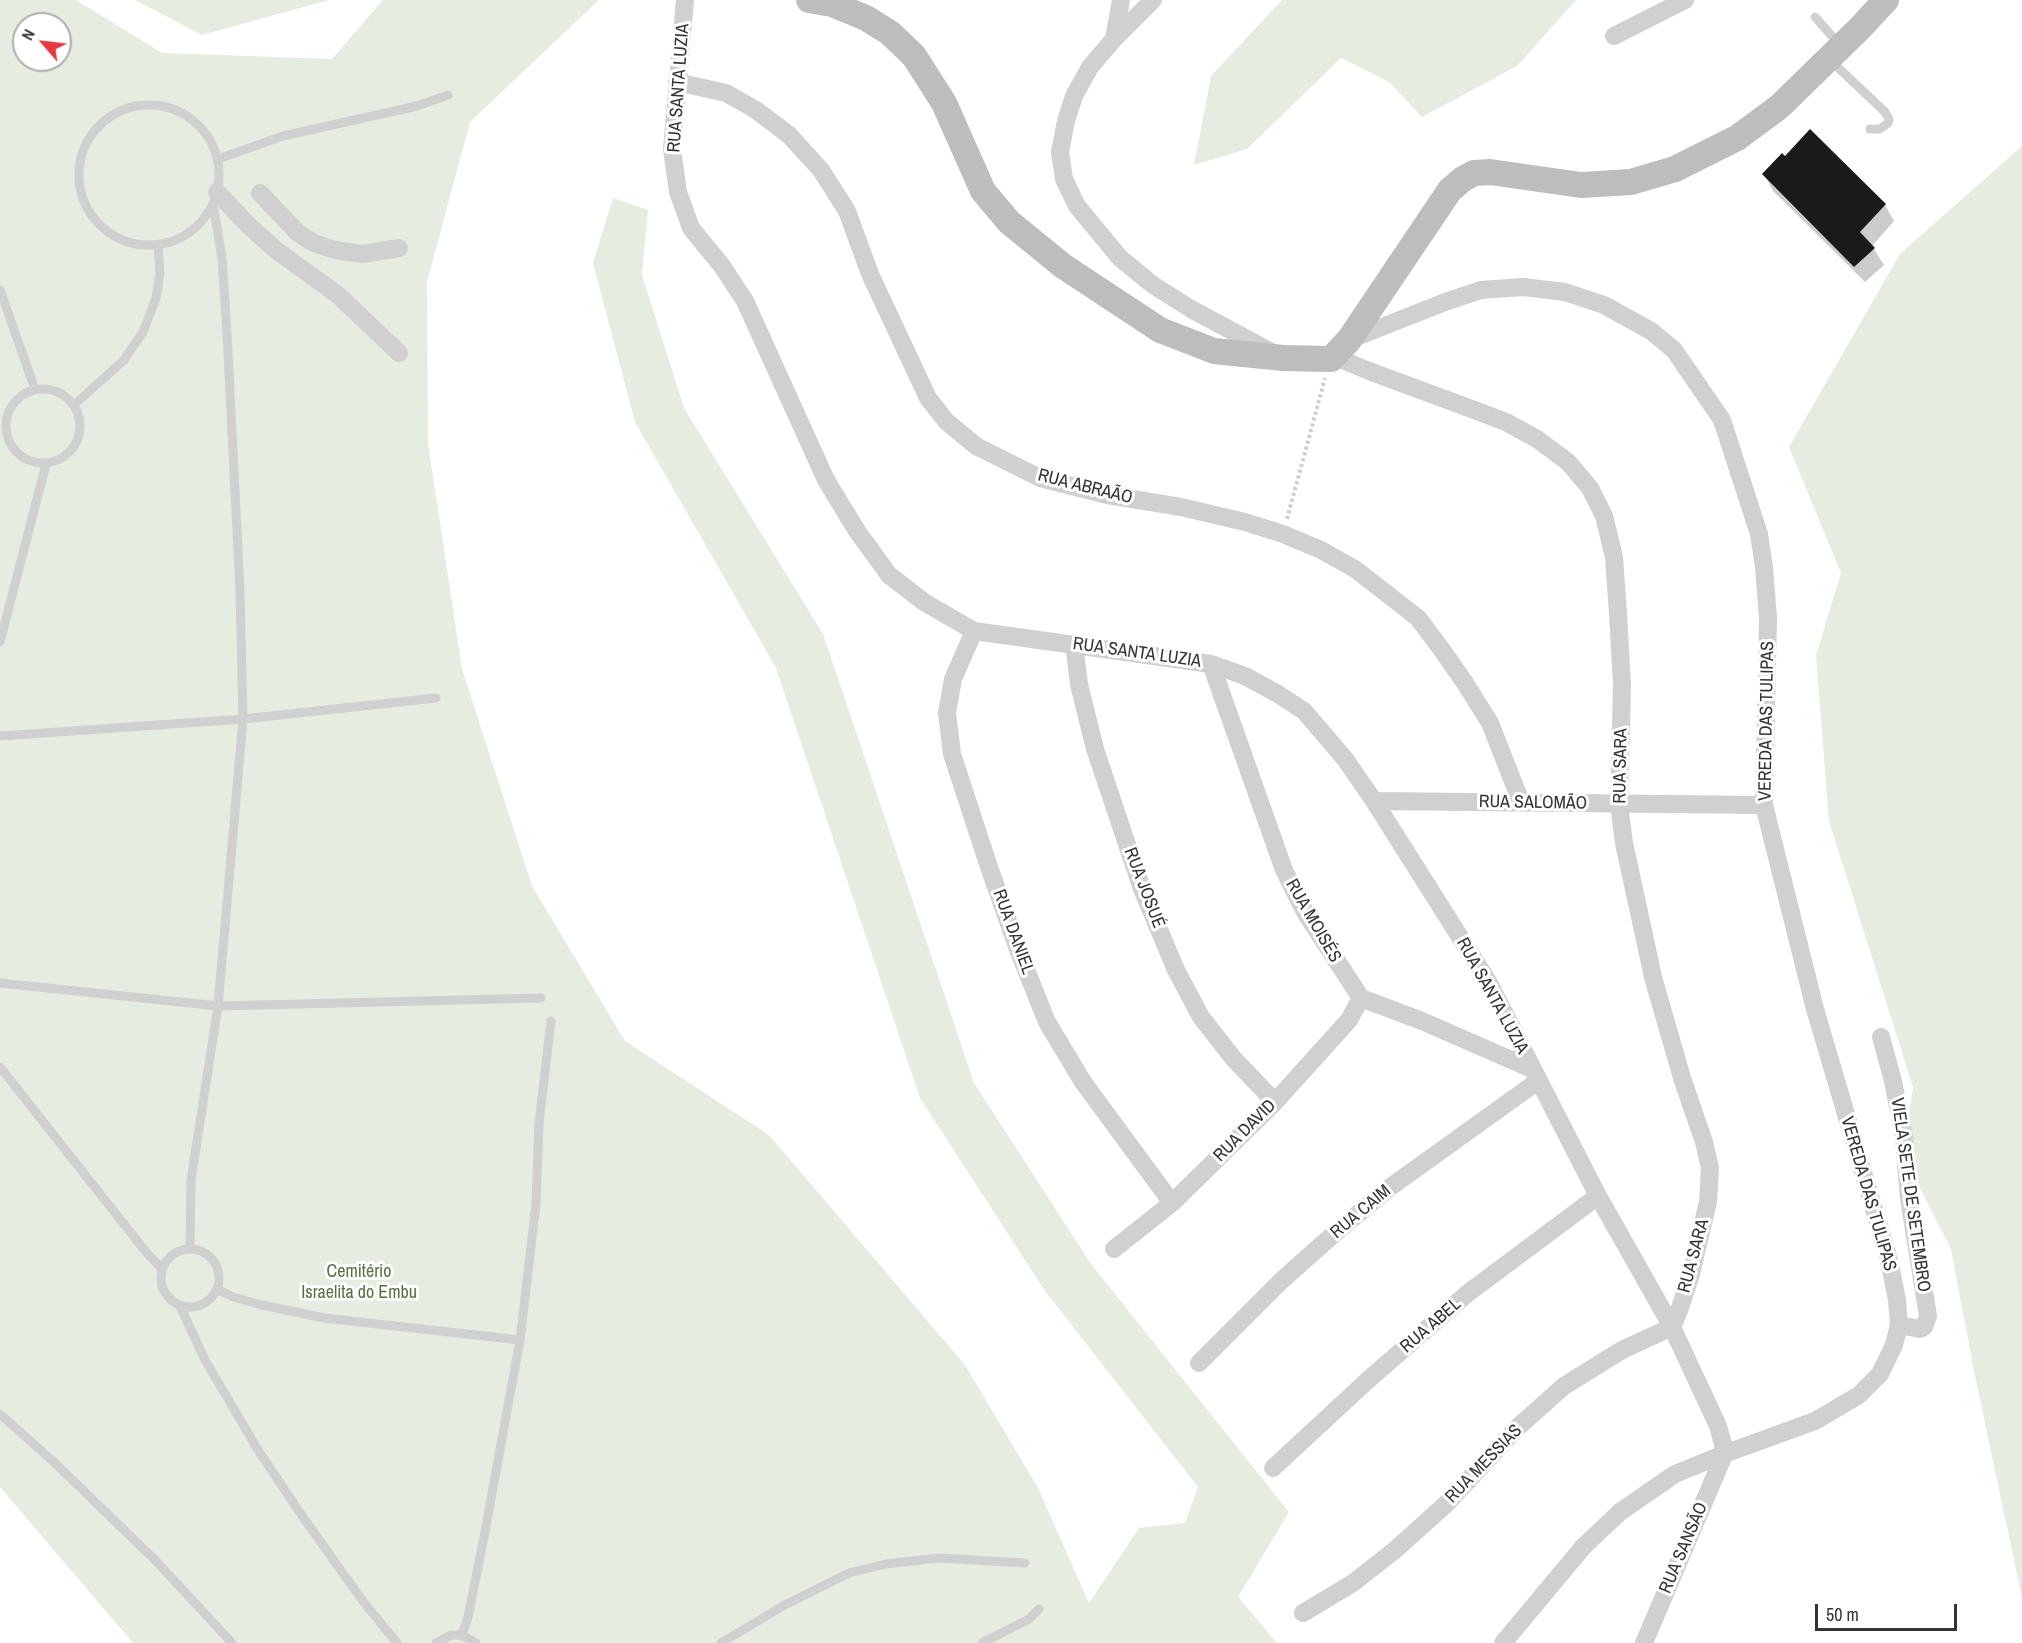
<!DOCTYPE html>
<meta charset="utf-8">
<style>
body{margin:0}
#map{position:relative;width:2022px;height:1643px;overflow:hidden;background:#fff;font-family:"Archivo Narrow",sans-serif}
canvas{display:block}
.north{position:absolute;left:12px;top:12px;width:60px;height:60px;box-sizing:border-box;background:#fff;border:2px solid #adadad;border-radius:50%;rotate:298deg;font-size:16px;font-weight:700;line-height:24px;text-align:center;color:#333}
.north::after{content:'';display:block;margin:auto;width:21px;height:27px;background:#e63946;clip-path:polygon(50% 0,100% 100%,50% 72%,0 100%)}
.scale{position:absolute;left:1815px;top:1604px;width:142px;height:27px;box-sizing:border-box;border:3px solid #333;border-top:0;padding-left:8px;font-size:18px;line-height:21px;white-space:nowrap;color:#333;-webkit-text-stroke:4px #fff;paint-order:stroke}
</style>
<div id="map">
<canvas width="2022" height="1643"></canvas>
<div class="north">N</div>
<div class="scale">50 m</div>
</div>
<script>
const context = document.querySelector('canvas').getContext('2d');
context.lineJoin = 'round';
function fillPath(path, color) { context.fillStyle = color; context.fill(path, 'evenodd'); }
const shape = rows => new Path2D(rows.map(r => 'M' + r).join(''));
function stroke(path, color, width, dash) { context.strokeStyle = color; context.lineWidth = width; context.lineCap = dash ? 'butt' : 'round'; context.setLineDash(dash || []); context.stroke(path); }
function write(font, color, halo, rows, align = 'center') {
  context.font = font + ' "Archivo Narrow",sans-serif'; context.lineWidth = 6; context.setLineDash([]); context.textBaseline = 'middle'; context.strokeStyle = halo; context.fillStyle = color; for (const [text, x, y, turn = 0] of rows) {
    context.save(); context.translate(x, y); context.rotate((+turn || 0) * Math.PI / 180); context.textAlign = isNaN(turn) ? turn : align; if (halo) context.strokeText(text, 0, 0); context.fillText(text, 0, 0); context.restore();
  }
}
fillPath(shape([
 [0,0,76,0,162,53,332,59,383,0,599,0,470,122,427,282,428,443,462,669,532,886,625,1041,769,1135,965,1365,1038,1488,1089,1603,1139,1528,1185,1523,1198,1487,1045,1291,920,1098,776,668,635,422,593,263,613,198,648,210,642,275,684,408,823,634,974,1083,1091,1264,1289,1512,1238,1597,1277,1643,133,1643,0,1487],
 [24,24,60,24,60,60,24,60],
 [135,0,329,0,202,35],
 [1282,0,1576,0,1517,66,1422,117,1389,82,1341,58,1247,149,1194,165,1211,76],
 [2022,146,2022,1598,1974,1371,1951,1249,1903,1154,1913,1087,1829,821,1816,655,1841,573,1789,447,1900,254]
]), '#e6ecdf');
fillPath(shape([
 [1764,174,1885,205,1894,221,1872,246,1884,265,1865,282,1773,191]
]), '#0003');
fillPath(shape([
 [1810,129,1886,204,1860,232,1875,248,1854,267,1762,174,1782,153,1785,156]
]), '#1a1a1a');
stroke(shape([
 [1287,519,1325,378]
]), '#cdcdcd', 4, [3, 3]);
stroke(shape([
 [1815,17,1839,44],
 [1830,60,1885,112,1889,119,1888,123,1880,129,1870,129],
 '79 175a70 70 0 1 1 140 0a70 70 0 1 1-140 0Z',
 [218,159,283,136,417,106,448,95],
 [0,290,35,389],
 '6 426a37 37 0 1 1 74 0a37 37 0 1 1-74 0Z',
 [74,405,124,360,143,332,156,298,160,273,158,245],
 [0,642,46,464],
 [0,736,243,719,436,698],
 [0,983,218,1006,541,998],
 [0,1067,146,1252,162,1269],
 [190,1248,191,1180,218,1006,243,719,240,591,227,333,222,258,213,204],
 '161 1278a29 29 0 1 1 58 0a29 29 0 1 1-58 0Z',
 [217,1289,233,1297,262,1305,324,1318,520,1340],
 [180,1306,205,1360,258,1450,305,1520,362,1600,397,1643],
 [0,1414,56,1464,156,1561,232,1643],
 [462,1635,468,1617,485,1532,520,1340,536,1204,539,1123,551,1021],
 [436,1643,451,1635,462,1635,476,1643],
 [721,1643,783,1606,849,1573,886,1564,938,1558,1025,1563],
 [982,1643,1029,1619,1039,1609]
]), '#d0d0d0', 9);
stroke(shape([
 [685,0,672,149,678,192,691,228,722,266,745,301,826,480,857,531,889,575,924,602,974,631,1211,664,1245,676,1278,694,1304,711,1345,759,1374,801,1489,983,1598,1196,1672,1327,1718,1426,1723,1444,1724,1454,1721,1462,1644,1643],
 [1153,0,1114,39,1090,67,1074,96,1066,121,1060,152,1064,179,1077,206,1120,258,1153,285,1191,309,1275,354],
 [1614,36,1685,0],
 [1114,39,1121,0],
 [677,82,726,93,756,110,789,135,821,170,847,211,870,274,928,398,946,421,976,446,1040,478,1107,495,1181,507,1245,522,1283,534,1321,550,1355,569,1418,618,1442,650,1465,683,1490,723,1521,802],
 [217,192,248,225,276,250,338,295,399,353],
 [260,193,298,233,314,243,335,250,363,254,399,248],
 [1349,340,1445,302,1481,290,1523,287,1565,292,1604,305,1651,331,1674,350,1722,420,1759,534,1764,567,1768,618,1764,805,1815,1009,1889,1260,1897,1300,1899,1325,1894,1345,1880,1374,1859,1395,1815,1421,1724,1454,1675,1474,1620,1512,1583,1547,1503,1643],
 [1331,359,1343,360,1369,371,1469,408,1506,422,1537,439,1568,462,1590,488,1604,516,1614,557,1618,614,1622,685,1619,804,1624,843,1653,977,1682,1078,1704,1142,1710,1168,1708,1202,1691,1274,1680,1308,1672,1327],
 [974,631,953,679,947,713,952,754,989,867,1019,952,1047,1022,1083,1082,1172,1203],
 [1074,644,1079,684,1095,749,1142,889,1176,970,1201,1017,1233,1058,1275,1102],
 [1211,664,1284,870,1305,912,1361,998,1422,1021,1532,1069],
 [1374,801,1764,805],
 [1881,1037,1893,1081,1904,1137,1909,1199,1928,1316,1924,1327,1920,1329,1899,1325],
 [1114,1249,1172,1203,1275,1102,1349,1020,1361,998],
 [1199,1363,1281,1281,1335,1233,1389,1188,1538,1081],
 [1273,1468,1368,1380,1468,1293,1598,1196],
 [1303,1613,1353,1583,1395,1550,1445,1505,1518,1427,1564,1386,1622,1350,1672,1327]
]), '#d0d0d0', 18);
stroke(shape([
 [809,0,832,4,866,18,890,33,914,56,944,103,983,191,1009,222,1063,266,1160,330,1214,351,1283,358,1331,359,1349,340,1450,190,1463,179,1474,173,1490,172,1581,185,1631,182,1675,169,1737,138,1779,107,1861,27,1886,0]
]), '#bdbdbd', 26);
write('18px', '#333', '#fff', [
 ["RUA SANTA LUZIA",679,88,-86],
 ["RUA ABRAÃO",1085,487,14],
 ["RUA SANTA LUZIA",1137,653,8],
 ["VEREDA DAS TULIPAS",1767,721,-89],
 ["RUA SARA",1621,766,-89],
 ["RUA SALOMÃO",1533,803,1],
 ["RUA JOSUÉ",1144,888,69],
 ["RUA MOISÉS",1313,921,60],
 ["RUA DANIEL",1013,932,70],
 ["RUA SANTA LUZIA",1492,996,61],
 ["RUA DAVID",1245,1131,-45],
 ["VEREDA DAS TULIPAS",1868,1194,74],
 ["VIELA SETE DE SETEMBRO",1910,1195,82],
 ["RUA CAIM",1361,1212,-40],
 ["RUA SARA",1694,1256,-75],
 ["RUA ABEL",1431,1326,-41],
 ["RUA MESSIAS",1484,1464,-46],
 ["RUA SANSÃO",1684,1548,-67]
]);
write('18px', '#56703f', '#fff', [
 ["Cemitério",359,1272],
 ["Israelita do Embu",359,1293]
]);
</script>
